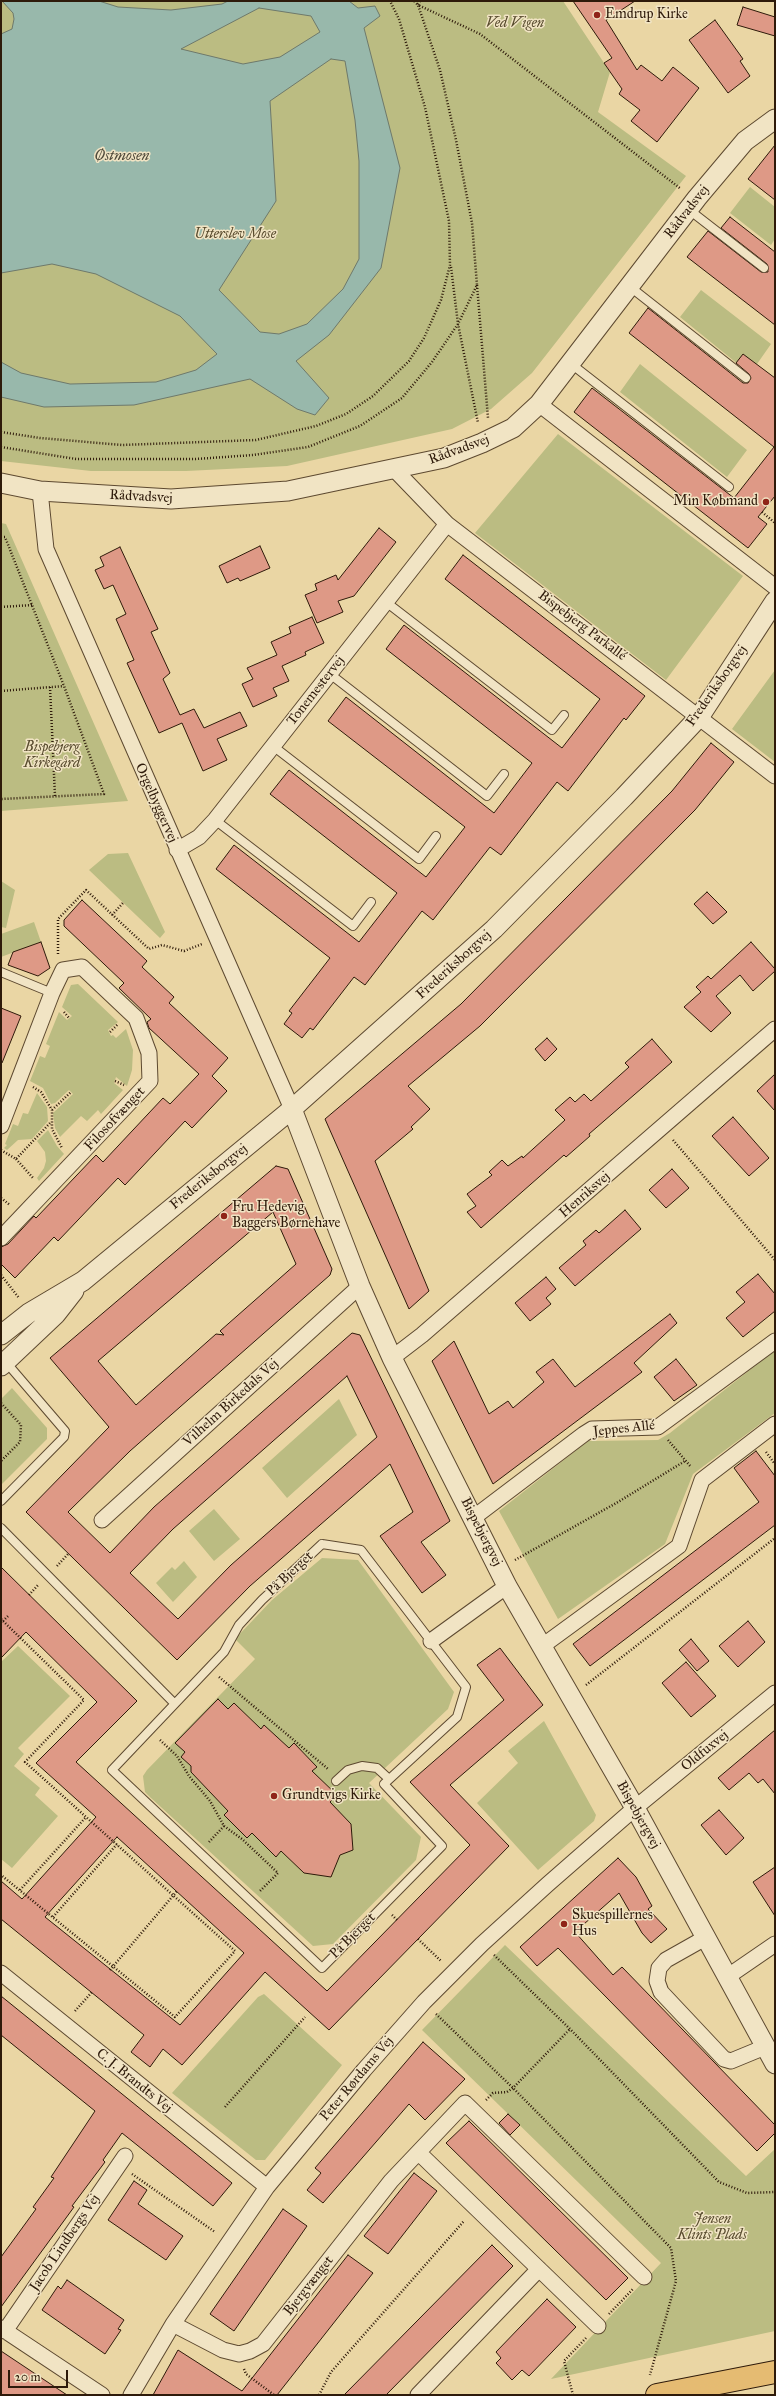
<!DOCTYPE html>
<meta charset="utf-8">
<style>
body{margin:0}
#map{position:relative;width:776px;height:2396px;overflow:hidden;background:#ead6a4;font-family:"IM FELL Great Primer",serif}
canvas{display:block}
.frame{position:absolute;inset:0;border:2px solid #2e1a0a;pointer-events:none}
.scale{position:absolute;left:8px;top:2370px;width:60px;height:18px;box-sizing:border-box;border:2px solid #2e1a0a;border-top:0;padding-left:5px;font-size:12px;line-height:14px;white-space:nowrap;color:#2e1a0a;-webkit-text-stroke:3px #f1e4c4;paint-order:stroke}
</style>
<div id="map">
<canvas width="776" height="2396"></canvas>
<div class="frame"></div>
<div class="scale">20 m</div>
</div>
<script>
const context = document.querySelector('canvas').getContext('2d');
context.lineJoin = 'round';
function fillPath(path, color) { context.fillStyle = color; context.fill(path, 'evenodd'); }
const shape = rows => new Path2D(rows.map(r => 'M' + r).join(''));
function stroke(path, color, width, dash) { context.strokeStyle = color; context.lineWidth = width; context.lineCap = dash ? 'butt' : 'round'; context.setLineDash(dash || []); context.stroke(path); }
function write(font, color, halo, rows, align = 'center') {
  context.font = font + ' "IM FELL Great Primer",serif'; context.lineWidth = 3; context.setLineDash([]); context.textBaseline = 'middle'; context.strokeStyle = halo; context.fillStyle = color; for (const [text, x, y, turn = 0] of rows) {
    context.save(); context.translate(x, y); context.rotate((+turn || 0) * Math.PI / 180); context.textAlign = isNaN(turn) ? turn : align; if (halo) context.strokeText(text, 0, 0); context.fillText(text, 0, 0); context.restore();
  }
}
fillPath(shape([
 [1,1,563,1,610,72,598,112,686,176,532,373,491,409,452,429,287,466,186,471,91,471,1,461],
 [750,187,775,207,775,239,771,245,730,213],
 [701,290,771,344,750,374,680,317],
 [640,364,747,450,727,477,620,392],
 [558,434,743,576,666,680,475,533],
 [1,523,6,524,128,801,1,811],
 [775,670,775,762,732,729],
 [128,853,165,932,160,938,89,870,108,854],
 [1,881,15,890,6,928,1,927],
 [34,922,41,942,1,957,1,934],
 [78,984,118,1022,108,1030,111,1036,113,1035,116,1038,126,1029,133,1050,132,1070,127,1086,116,1077,114,1083,123,1090,101,1114,98,1110,87,1121,81,1116,60,1137,55,1128,53,1113,73,1094,69,1090,55,1103,51,1104,43,1088,30,1081,40,1056,45,1058,50,1046,46,1044,59,1012,67,1020,72,1016,62,1007,71,985],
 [37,1093,47,1107,48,1121,32,1139,18,1140,7,1150,4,1148,7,1145,5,1144,13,1124,18,1126,23,1113,28,1114],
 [48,1130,57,1146,64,1154,39,1181,37,1178,44,1168,46,1161,45,1152,37,1141],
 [775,1350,775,1413,693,1474,665,1544,558,1619,499,1511,588,1441,658,1440,670,1433],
 [12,1388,47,1428,47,1439,1,1485,1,1399],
 [339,1399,357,1435,287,1498,262,1468],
 [214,1509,240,1539,214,1561,189,1531],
 [322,1558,358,1560,454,1692,448,1709,369,1783,421,1837,416,1860,333,1944,313,1946,151,1798,145,1792,143,1776,147,1770,255,1659,235,1639,272,1600],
 [184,1561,197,1577,173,1602,156,1583,172,1567,175,1570],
 [18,1646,70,1696,18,1748,24,1754,14,1766,40,1788,35,1795,58,1816,12,1868,1,1859,1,1662],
 [544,1721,596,1815,594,1821,538,1870,477,1803,518,1763,508,1751],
 [505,1945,746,2176,775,2149,775,2331,551,2379,661,2263,422,2030],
 [264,1994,342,2065,265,2160,256,2160,172,2093,258,1997]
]), '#bbbc82');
const water = shape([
 [2,1,99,1,118,7,171,10,222,4,228,1,349,1,358,8,375,6,380,16,364,28,400,168,381,268,329,335,296,361,329,398,315,415,297,409,250,379,134,405,44,407,1,397,1,362,21,373,70,384,156,382,196,370,217,354,180,316,96,274,52,264,1,273,1,34,12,29,14,19,13,13,2,1],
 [259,8,311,16,320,32,280,57,243,64,181,49,259,8],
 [331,59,345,61,355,120,359,161,359,259,343,289,307,324,279,334,260,332,219,290,276,201,270,101,331,59]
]);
fillPath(water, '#98b8ab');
stroke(water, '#6e796b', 1);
const building = shape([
 [573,1,635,1,606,20,637,70,641,65,662,81,673,67,699,88,657,142,631,121,640,110,619,94,622,89,604,63,612,58,573,1],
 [743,7,775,17,775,36,737,25,743,7],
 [715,20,743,59,740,61,750,76,728,93,689,40,715,20],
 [775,145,775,200,748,179,775,145],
 [730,217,775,252,775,325,687,257,708,231,761,272,768,272,767,264,721,228,730,217],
 [648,308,743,383,748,383,751,378,749,374,736,363,743,354,775,378,775,496,758,517,767,524,748,548,574,412,592,388,734,498,774,447,629,333,648,308],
 [379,528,396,542,354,596,338,601,343,612,317,623,305,595,317,590,315,584,336,575,338,580,379,528],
 [260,546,270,568,240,581,238,578,227,583,219,566,260,546],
 [120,547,158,629,151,632,170,673,163,679,180,715,194,709,204,728,240,712,247,726,217,739,227,760,203,771,182,723,159,733,127,663,134,660,116,619,126,614,113,585,104,589,95,570,104,566,100,557,120,547],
 [463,555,645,696,626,720,624,718,568,791,557,782,501,855,490,847,433,920,422,911,365,985,354,977,313,1030,310,1028,302,1038,284,1024,292,1013,289,1011,330,958,216,869,234,845,359,942,397,893,270,794,289,770,426,877,465,827,328,721,346,697,494,813,532,763,386,649,404,625,562,748,600,699,445,579,463,555],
 [312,617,324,643,305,652,306,655,282,666,289,681,273,688,277,696,253,707,242,684,253,679,247,668,277,655,271,642,291,633,289,627,312,617],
 [711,743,734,762,695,810,480,1026,408,1086,430,1109,411,1127,413,1129,375,1161,429,1291,409,1309,325,1119,461,1004,672,791,711,743],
 [707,892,727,912,713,924,694,904,707,892],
 [82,900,147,961,142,967,174,997,169,1003,228,1058,212,1076,227,1091,192,1128,185,1121,125,1185,118,1178,58,1241,54,1237,15,1278,1,1264,1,1247,8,1244,34,1216,36,1218,96,1155,103,1162,163,1098,170,1104,199,1074,149,1028,147,1022,151,1019,119,988,124,983,64,926,64,920,82,900],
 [41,942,50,968,38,976,8,965,13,952,41,942],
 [751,942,775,969,775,971,753,991,740,975,716,996,731,1013,711,1032,684,1007,701,992,696,987,708,976,711,979,751,942],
 [1,1008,21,1016,2,1063,1,1063,1,1008],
 [547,1038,557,1049,545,1061,535,1049,547,1038],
 [652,1039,672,1062,589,1134,590,1136,566,1157,564,1155,481,1228,467,1212,476,1206,467,1194,492,1175,489,1172,502,1160,508,1166,522,1156,523,1158,565,1120,555,1110,570,1097,575,1102,584,1094,591,1101,629,1067,625,1063,652,1039],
 [775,1074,775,1111,757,1091,775,1074],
 [733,1117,769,1158,749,1176,712,1136,733,1117],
 [276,1166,288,1169,332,1269,330,1275,130,1451,68,1512,110,1553,154,1507,352,1333,360,1335,450,1521,421,1542,446,1575,422,1593,380,1536,413,1512,390,1464,250,1586,177,1660,26,1512,109,1427,50,1358,276,1166],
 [273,1212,296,1264,220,1331,224,1335,216,1334,136,1405,98,1361,273,1212],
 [347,1376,377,1437,231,1565,178,1619,130,1573,173,1529,347,1376],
 [672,1169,689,1188,666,1208,649,1190,672,1169],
 [625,1210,641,1229,575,1286,559,1268,586,1245,583,1241,596,1230,599,1233,625,1210],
 [758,1274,775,1294,775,1311,743,1337,726,1318,745,1302,736,1292,758,1274],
 [546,1277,556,1289,546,1298,551,1304,530,1321,515,1303,546,1277],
 [670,1314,677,1323,634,1363,642,1372,493,1484,432,1361,454,1341,489,1414,508,1401,513,1408,544,1382,536,1372,553,1359,575,1387,670,1314],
 [676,1359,697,1385,674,1401,654,1377,676,1359],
 [756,1451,775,1476,775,1525,590,1666,573,1644,759,1502,734,1468,756,1451],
 [1,1567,137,1701,76,1762,327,1991,470,1845,410,1782,504,1700,477,1665,500,1648,543,1705,450,1785,509,1846,329,2030,265,1972,182,2065,163,2049,150,2067,131,2052,144,2035,1,1919,1,1881,22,1899,96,1817,36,1763,97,1702,26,1632,1,1658,1,1567],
 [117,1837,244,1953,180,2025,45,1917,117,1837],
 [748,1621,765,1642,738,1667,719,1646,748,1621],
 [691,1639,709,1661,697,1671,679,1650,691,1639],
 [686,1662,716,1696,691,1717,662,1683,686,1662],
 [218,1699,228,1709,234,1703,261,1729,264,1725,289,1748,294,1743,317,1767,312,1771,337,1795,330,1802,351,1824,353,1850,340,1855,331,1877,304,1873,281,1851,276,1857,252,1833,247,1838,224,1815,228,1811,191,1772,191,1766,181,1757,185,1752,175,1743,218,1699],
 [775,1730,775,1794,763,1779,758,1783,749,1773,729,1790,718,1778,775,1730],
 [719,1810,744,1838,726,1855,701,1825,719,1810],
 [618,1858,636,1877,652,1906,648,1909,667,1929,651,1943,642,1933,619,1893,575,1932,613,1975,622,1967,775,2125,775,2133,757,2151,558,1948,537,1966,520,1947,618,1858],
 [775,1867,775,1916,753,1882,775,1867],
 [1,1996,232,2183,213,2206,122,2133,103,2160,105,2162,72,2206,74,2207,1,2307,1,2257,36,2209,33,2207,54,2178,51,2177,95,2111,1,2035,1,1996],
 [423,2042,465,2079,425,2120,409,2104,323,2203,307,2190,321,2173,315,2168,423,2042],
 [508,2114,520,2125,510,2135,499,2123,508,2114],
 [469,2121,628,2278,606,2300,446,2143,469,2121],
 [414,2173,437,2191,388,2254,364,2236,414,2173],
 [134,2181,147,2190,138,2204,183,2236,166,2260,108,2220,134,2181],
 [283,2209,307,2226,234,2331,210,2314,283,2209],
 [492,2245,513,2266,386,2395,344,2395,492,2245],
 [348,2255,373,2273,277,2395,153,2395,178,2350,242,2391,348,2255],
 [67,2280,124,2320,118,2329,121,2330,105,2354,42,2310,58,2286,61,2289,67,2280],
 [547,2299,576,2327,529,2376,522,2370,512,2380,496,2363,501,2358,496,2352,547,2299],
 [1,2351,67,2395,1,2395,1,2351]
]);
fillPath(building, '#de9986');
stroke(building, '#2e1a0a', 1);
const service = shape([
 [688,209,764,268],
 [629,286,746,378],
 [570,363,729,487],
 [386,602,552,730,564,715],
 [330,674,487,796,504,774],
 [273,746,419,859,436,836],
 [215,820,353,926,371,902],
 [1,972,52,993],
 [1,1501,64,1437,65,1431,5,1361],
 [1,1528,174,1703],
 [322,1544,361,1550,466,1687,457,1717,384,1784,442,1846,322,1968,112,1770,224,1652,239,1625,262,1600,322,1544],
 [336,1781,348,1770,362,1766,377,1768,389,1779]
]);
const minor = shape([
 [539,404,775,587],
 [395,470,447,524,775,776],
 [40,491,46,549,292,1109],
 [177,850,199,837,215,820,447,524],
 [1,1126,52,993,63,970,82,967,136,1018,149,1053,150,1081,1,1238],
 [392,1358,422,1335,775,1029],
 [473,1518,584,1434,592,1429,658,1427,775,1341],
 [102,1520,360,1286],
 [431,1641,507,1586],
 [541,1647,679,1546,702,1480,775,1424],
 [705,1938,666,1960,659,1968,657,1981,661,1992,724,2059,731,2061,765,2047],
 [1,1973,267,2187],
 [727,1977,775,1944],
 [419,2153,598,2326],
 [173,2324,223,2350,239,2354,250,2351,263,2344,391,2181,465,2103,644,2277],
 [1,2328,102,2395],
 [5,2331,125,2156],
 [131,2395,173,2324,267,2187,364,2070,424,2002,482,1944,548,1884,635,1808,775,1693],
 [418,2395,539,2269]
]);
const tertiary = shape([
 [1,483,40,491,171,499,288,491,444,458,482,443,513,428,539,404,697,198,745,141,775,119],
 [292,1109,360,1286,392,1358,507,1586,635,1808,775,2064],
 [1,1335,29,1313,83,1281,292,1109,494,929,624,797,700,716,775,601],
 [1,1366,56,1314,74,1291]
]);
const primary = shape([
 [657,2395,775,2372]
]);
stroke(service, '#5d4930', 10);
stroke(minor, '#5d4930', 17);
stroke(tertiary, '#5d4930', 21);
stroke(primary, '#2e1a0a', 24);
stroke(shape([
 [420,1,418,5,480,34,681,189],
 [451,267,458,324,478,423],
 [477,285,488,418],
 [1,432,40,438,122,445,256,440,316,426,346,414,373,396,409,361,424,338,441,300,450,265,449,221,425,107,399,19,390,1],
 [1,447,76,459,196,459,253,455,308,447,360,426,402,398,432,362,458,324,477,285,472,223,456,140,440,70,418,5,414,1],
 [762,512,775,523],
 [1,537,5,537,64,686,104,794,1,799],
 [1,607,32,605],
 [50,687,55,796],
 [1,691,64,686],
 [112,915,123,903],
 [58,954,58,919,86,890,149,949,162,945,184,951,202,944],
 [64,1012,69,1018],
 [110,1032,118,1024],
 [115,1081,124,1085],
 [33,1087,41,1092,52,1110,52,1129,62,1148],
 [52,1110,71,1092],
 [673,1140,775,1260],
 [1,1150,16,1159,51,1122],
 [16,1159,34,1179],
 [1,1198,10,1205],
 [1,1275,19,1298],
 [1,1403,21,1425,20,1442,1,1461],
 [668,1440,691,1467],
 [766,1452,775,1464],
 [515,1560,618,1502,685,1461],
 [57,1566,69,1553],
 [29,1595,38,1585],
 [1,1619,84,1700,25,1762,235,1951,175,2017,1,1875],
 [3,1621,9,1615],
 [219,1677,328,1769],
 [586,1685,775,1538],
 [160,1740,177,1756,189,1776,210,1801,224,1826,242,1839,278,1873,260,1891],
 [209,1842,224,1826],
 [20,1890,86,1817],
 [392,1915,397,1920],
 [53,1917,117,1844],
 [418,1939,441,1961],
 [494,1955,570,2029,719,2182,747,2193,775,2192],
 [110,1970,177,1891],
 [75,2011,92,1992],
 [436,2014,513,2088,671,2248,676,2281,650,2375],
 [486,2100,493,2093,507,2092,513,2088,570,2029],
 [225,2107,305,2017],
 [132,2174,215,2232],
 [609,2314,633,2289],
 [244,2369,246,2374,274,2395],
 [319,2395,331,2372,464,2221],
 [573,2395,564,2361,586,2338]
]), '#2e1a0a', 2.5, [1, 2]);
stroke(service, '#f1e4c4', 8);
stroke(minor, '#f1e4c4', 15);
stroke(tertiary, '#f1e4c4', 19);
stroke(primary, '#e5bb72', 22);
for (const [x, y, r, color] of [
 [597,15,4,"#8f2418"],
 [766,502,4,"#8f2418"],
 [224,1216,4,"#8f2418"],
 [274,1796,4,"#8f2418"],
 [564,1924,4,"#8f2418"]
]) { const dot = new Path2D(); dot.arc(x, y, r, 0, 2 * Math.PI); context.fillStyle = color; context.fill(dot); stroke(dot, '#f1e4c4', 1.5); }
write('14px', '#2e1a0a', '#f1e4c4', [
 ["Emdrup Kirke",605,15],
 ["Min Købmand",758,502,"right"],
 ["Fru Hedevig",232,1208],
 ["Baggers Børnehave",232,1224],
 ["Grundtvigs Kirke",282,1796],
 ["Skuespillernes",572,1916],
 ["Hus",572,1932]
], 'left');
write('italic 14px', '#584b2e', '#f1e4c4', [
 ["Ved Vigen",515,24],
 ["Utterslev Mose",235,235],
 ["Bispebjerg",52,748],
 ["Kirkegård",52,764],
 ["Jensen",712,2220],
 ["Klints Plads",712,2236]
]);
write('14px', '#2e1a0a', '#f1e4c4', [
 ["Rådvadsvej",687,212,-52],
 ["Rådvadsvej",459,450,-20],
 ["Rådvadsvej",141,497,3],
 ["Bispebjerg Parkallé",582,626,37],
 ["Frederiksborgvej",717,686,-55],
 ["Tonemestervej",316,691,-52],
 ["Orgelbyggervej",156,803,66],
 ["Frederiksborgvej",454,965,-42],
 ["Filosofvænget",115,1119,-47],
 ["Frederiksborgvej",209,1177,-39],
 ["Henriksvej",585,1195,-41],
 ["Vilhelm Birkedals Vej",231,1403,-42],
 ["Jeppes Allé",624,1429,-6],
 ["Bispebjergvej",481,1532,63],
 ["På Bjerget",290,1574,-43],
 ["Oldfuxvej",705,1751,-39],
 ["Bispebjergvej",638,1815,61],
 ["På Bjerget",353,1936,-45],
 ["Peter Rørdams Vej",357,2079,-50],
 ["C. J. Brandts Vej",134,2081,39],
 ["Jacob Lindbergs Vej",65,2243,-56],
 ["Bjergvænget",309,2286,-52]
]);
write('italic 15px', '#4e493a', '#f1e4c4', [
 ["Østmosen",122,156]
]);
</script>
